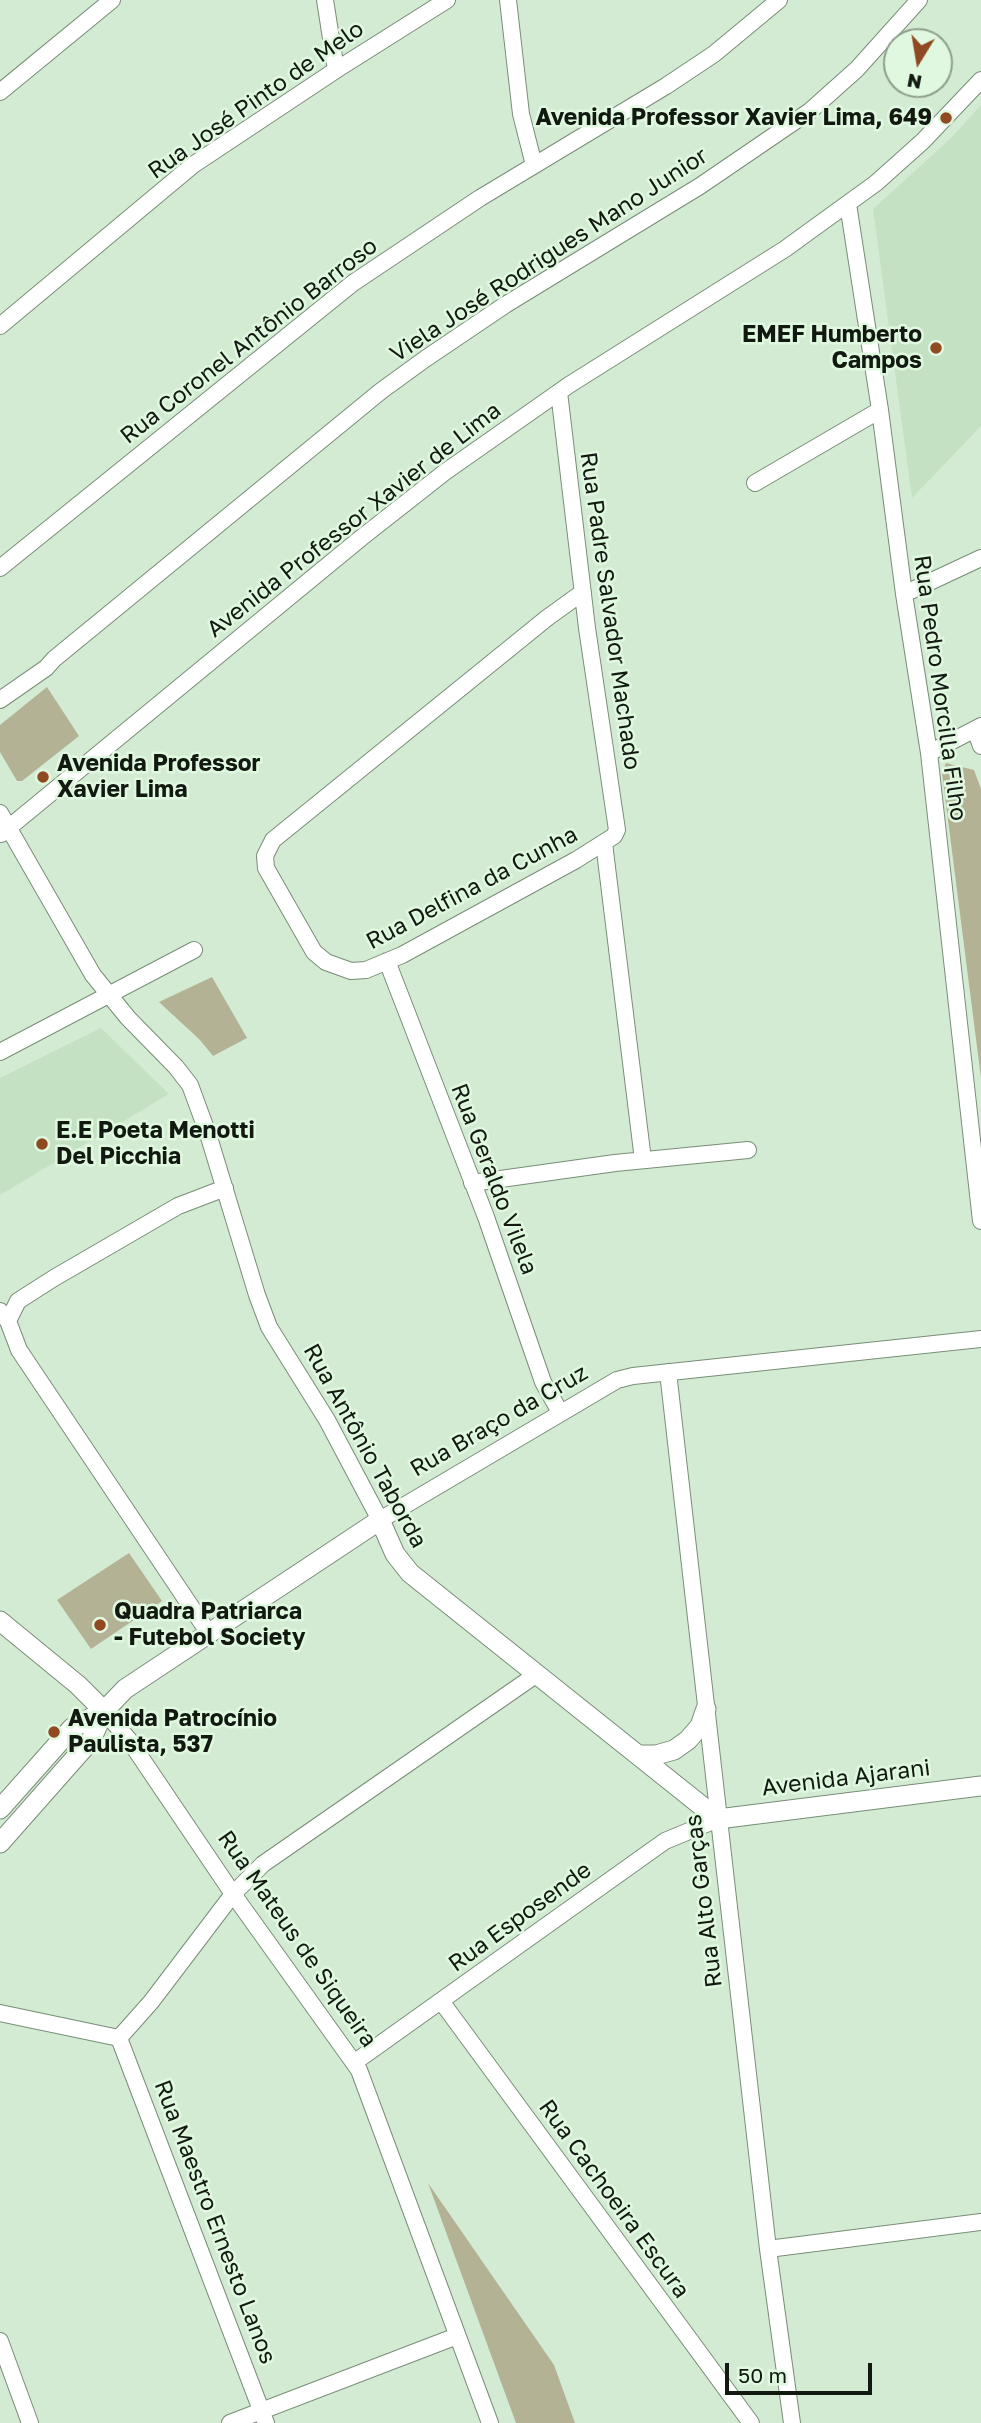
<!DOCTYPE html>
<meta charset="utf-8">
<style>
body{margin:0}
#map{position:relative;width:981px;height:2423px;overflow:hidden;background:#d4ebd3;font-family:"Golos Text",sans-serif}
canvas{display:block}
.north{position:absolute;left:883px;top:28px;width:70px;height:70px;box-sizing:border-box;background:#e1f8e0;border:2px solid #8e9f8d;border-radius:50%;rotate:191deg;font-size:19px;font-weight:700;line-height:28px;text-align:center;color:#111910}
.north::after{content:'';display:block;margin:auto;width:24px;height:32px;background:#8f4a21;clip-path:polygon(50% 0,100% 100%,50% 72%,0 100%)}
.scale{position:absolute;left:725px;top:2363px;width:147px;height:32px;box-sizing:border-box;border:4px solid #111910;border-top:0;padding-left:9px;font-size:21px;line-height:24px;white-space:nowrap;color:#111910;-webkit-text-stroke:5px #e1f8e0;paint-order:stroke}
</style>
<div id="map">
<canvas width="981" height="2423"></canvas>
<div class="north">N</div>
<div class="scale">50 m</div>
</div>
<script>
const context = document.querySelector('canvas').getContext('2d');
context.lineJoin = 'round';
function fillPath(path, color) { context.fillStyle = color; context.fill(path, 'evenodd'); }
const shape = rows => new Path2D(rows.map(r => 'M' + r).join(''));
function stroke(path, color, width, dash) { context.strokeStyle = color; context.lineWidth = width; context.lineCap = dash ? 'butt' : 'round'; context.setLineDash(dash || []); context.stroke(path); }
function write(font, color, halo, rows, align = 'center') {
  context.font = font + ' "Golos Text",sans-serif'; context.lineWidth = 5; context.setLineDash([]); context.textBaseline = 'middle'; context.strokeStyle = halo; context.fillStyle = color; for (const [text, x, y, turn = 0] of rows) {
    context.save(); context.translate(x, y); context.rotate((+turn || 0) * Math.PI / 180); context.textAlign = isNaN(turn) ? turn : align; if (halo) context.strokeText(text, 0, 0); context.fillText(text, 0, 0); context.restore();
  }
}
fillPath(shape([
 [981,105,981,426,912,498,873,209,950,139],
 [101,1028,169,1094,0,1195,0,1078]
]), '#c4e1c3');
fillPath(shape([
 [47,687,79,736,22,781,17,781,0,752,0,725],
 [946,763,974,770,981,789,981,1078,942,773],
 [212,977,247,1038,213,1056,200,1040,159,1002],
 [129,1553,162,1601,91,1649,57,1600],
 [428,2183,554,2365,575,2423,516,2423]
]), '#b3b294');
const minor = shape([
 [325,0,336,70],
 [508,0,521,114,534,165],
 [0,92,112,0],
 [848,204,880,410,904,594,929,753,981,1221],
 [0,326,193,165,336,70,447,0],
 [559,392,587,628,617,830,614,836,576,860,402,955,366,970,351,971,326,962,314,952,266,868,265,856,273,840,547,618,583,592],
 [755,483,880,410],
 [0,568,353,283,480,198,666,86,714,54,779,0],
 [904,594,981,558],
 [0,700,46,668,54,659,381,391,425,359,505,305,700,186,810,111,857,69,919,0],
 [975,729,981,746],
 [929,753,981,726],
 [0,813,93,975,128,1018,176,1067,190,1085,208,1134,257,1295,269,1327,327,1420,380,1520,617,1380,633,1376,981,1339],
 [1,834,361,538,445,472,569,385,785,249,876,183,923,141,981,80],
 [604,843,643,1160],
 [387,961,486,1217,543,1382,560,1412],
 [0,1052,194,950],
 [472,1183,615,1163,748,1150],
 [0,1311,8,1321,19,1350,208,1632],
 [8,1321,18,1301,54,1278,178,1206,225,1188],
 [668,1372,768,2249,792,2423],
 [104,1711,129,1740,233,1894,359,2070,490,2423],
 [441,2001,751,2423],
 [0,2013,119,2038],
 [119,2038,151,2002,233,1894,263,1864,537,1674],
 [119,2038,266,2423],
 [355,2062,665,1841,718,1819],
 [768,2249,981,2222],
 [0,2341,30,2423],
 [230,2423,457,2336]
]);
const tertiary = shape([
 [0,1621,78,1685,104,1711],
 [638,1755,656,1755,674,1750,688,1740,700,1726,706,1709],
 [0,1809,72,1728,104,1711],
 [0,1843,91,1740,104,1711,125,1689,380,1520,395,1554,410,1573,718,1819,981,1786]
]);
stroke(minor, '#788d77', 18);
stroke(tertiary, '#788d77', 21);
stroke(minor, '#fff', 16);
stroke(tertiary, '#fff', 19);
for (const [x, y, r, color] of [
 [946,118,7,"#8f4a21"],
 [936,348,7,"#8f4a21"],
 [43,777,7,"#8f4a21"],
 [42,1144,7,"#8f4a21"],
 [100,1625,7,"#8f4a21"],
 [54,1732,7,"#8f4a21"]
]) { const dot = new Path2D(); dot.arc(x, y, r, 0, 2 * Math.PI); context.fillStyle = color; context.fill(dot); stroke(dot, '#e1f8e0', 2.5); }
write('23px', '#111910', '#e1f8e0', [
 ["Rua José Pinto de Melo",256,100,-35],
 ["Viela José Rodrigues Mano Junior",549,255,-33],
 ["Rua Coronel Antônio Barroso",249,341,-38],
 ["Avenida Professor Xavier de Lima",354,520,-38],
 ["Rua Padre Salvador Machado",610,611,82],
 ["Rua Pedro Morcilla Filho",940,688,82],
 ["Rua Delfina da Cunha",472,888,-28],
 ["Rua Geraldo Vilela",494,1179,69],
 ["Rua Braço da Cruz",499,1421,-30],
 ["Rua Antônio Taborda",365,1446,61],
 ["Avenida Ajarani",846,1778,-7],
 ["Rua Alto Garças",704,1901,-97],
 ["Rua Esposende",520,1917,-36],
 ["Rua Mateus de Siqueira",297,1939,55],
 ["Rua Cachoeira Escura",614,2199,54],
 ["Rua Maestro Ernesto Lanos",215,2222,69]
]);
write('bold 23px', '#111910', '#e1f8e0', [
 ["Avenida Professor Xavier Lima, 649",932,118,"right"],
 ["EMEF Humberto",922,335,"right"],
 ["Campos",922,361,"right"],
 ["Avenida Professor",57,764],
 ["Xavier Lima",57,790],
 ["E.E Poeta Menotti",56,1131],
 ["Del Picchia",56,1157],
 ["Quadra Patriarca",114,1612],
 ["- Futebol Society",114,1638],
 ["Avenida Patrocínio",68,1719],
 ["Paulista, 537",68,1745]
], 'left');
</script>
